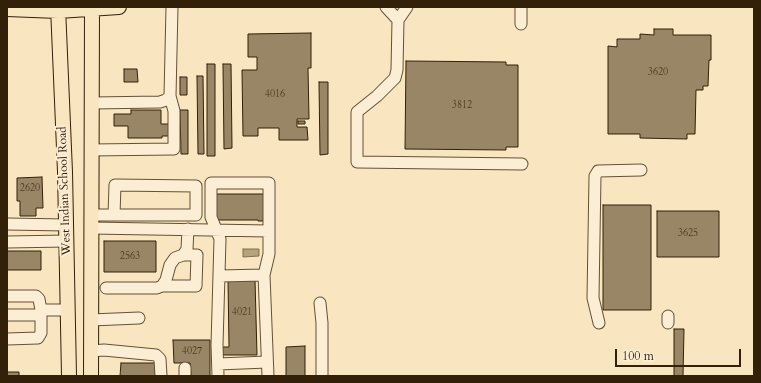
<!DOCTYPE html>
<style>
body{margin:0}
#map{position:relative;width:761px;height:383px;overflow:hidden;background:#f9e5bf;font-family:Cardo,serif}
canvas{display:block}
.frame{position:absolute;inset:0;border:8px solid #322008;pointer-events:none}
.scale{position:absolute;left:615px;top:349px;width:126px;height:18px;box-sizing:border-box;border:2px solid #322008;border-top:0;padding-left:5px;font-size:12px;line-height:14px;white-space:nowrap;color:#322008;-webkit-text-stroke:3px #fbeed5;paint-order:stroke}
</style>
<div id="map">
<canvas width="761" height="383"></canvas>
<div class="frame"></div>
<div class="scale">100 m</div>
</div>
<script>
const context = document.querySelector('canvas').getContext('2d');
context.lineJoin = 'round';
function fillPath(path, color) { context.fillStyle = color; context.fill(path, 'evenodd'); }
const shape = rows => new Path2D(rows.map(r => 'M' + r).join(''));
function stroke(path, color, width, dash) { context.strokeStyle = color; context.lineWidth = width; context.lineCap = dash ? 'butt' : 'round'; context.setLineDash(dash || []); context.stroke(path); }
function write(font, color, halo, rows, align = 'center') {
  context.font = font + ' Cardo,serif'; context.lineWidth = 4; context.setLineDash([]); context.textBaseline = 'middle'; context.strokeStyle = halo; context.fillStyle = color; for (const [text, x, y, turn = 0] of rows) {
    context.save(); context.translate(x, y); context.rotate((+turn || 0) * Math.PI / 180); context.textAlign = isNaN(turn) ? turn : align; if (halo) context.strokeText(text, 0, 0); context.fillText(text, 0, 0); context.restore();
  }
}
const water = shape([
 [243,249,259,249,259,256,243,257,243,249]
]);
fillPath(water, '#b5a281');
stroke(water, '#816e51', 1);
const building = shape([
 [654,29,673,29,673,35,711,35,711,60,709,60,708,86,703,86,703,90,696,90,695,134,687,134,687,139,640,138,640,134,608,134,608,46,617,47,617,39,640,39,640,34,654,35,654,29],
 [311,33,311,68,308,68,309,119,297,119,297,127,307,127,308,140,279,140,279,128,258,128,258,136,243,136,242,70,257,70,257,57,248,57,248,34,311,33],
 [406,61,506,62,506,65,518,65,518,147,506,147,506,150,405,149,406,61],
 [207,64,215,64,215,156,207,156,207,64],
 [223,64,231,64,232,148,224,149,223,64],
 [124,69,137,69,138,82,124,82,124,69],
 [197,76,203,76,204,154,198,154,197,76],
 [180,77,187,77,187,95,180,95,180,77],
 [319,82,328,82,328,154,320,155,319,82],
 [131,110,161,110,161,124,170,124,170,136,162,136,162,138,128,138,128,126,114,126,114,114,131,114,131,110],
 [180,110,188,110,188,154,181,154,180,110],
 [298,121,305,121,305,124,298,124,298,121],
 [42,177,43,208,36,208,36,216,20,216,20,201,17,201,17,178,42,177],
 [216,194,267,194,267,221,258,221,258,220,216,220,216,194],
 [603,205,651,205,651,310,603,310,603,205],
 [657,211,719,211,719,257,657,257,657,211],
 [104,241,156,241,156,272,104,272,104,241],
 [7,251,41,251,41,270,7,270,7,251],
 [228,280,255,280,257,355,221,355,221,347,229,347,228,280],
 [674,329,684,329,683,376,674,376,674,329],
 [173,340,210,340,210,376,191,376,190,363,174,363,173,340],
 [305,346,305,376,286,376,286,347,305,346],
 [121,363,156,363,156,376,120,376,121,363],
 [7,372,19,372,19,376,7,376,7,372]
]);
fillPath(building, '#998667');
stroke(building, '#322008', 1);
const minor = shape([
 [386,7,398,20,407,7],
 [521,7,521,24],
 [398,20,397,70,395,78,377,96,357,112,357,162,522,164],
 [92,103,160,102,166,100,170,96,172,7],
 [91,150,174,149,174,111,170,96],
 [91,215,196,215,196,186,115,185,114,215],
 [7,224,66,225],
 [91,228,269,231],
 [7,242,67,241],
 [219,276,264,275],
 [162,286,196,286,197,255,183,255],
 [106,288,157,288,162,286,166,280,170,265,175,258,183,255,187,249,188,229],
 [7,296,36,296,39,299,41,310,41,333,38,338,7,339],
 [320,303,322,323,322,376],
 [41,310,68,310],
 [7,315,41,315],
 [668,316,668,323],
 [91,320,139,318],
 [599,323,593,298,595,176,598,171,641,170],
 [91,351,104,350,156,355,160,359,161,376],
 [218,364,267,362],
 [185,368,185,376],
 [218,376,217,345,220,239,211,217,211,183,269,183,269,254,264,275,268,376]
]);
const major = shape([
 [58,7,65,172,69,376],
 [7,9,58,11,119,7],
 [91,376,92,7]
]);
stroke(minor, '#645136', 13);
stroke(major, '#322008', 16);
stroke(minor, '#fbeed5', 11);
stroke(major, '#f9e5bf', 14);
write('10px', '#4c3a20', null, [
 ["3620",658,73],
 ["4016",275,95],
 ["3812",462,106],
 ["2620",30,189],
 ["3625",688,234],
 ["2563",130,257],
 ["4021",242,313],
 ["4027",192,352]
]);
write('12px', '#322008', '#fbeed5', [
 ["West Indian School Road",65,191,-92]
]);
</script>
